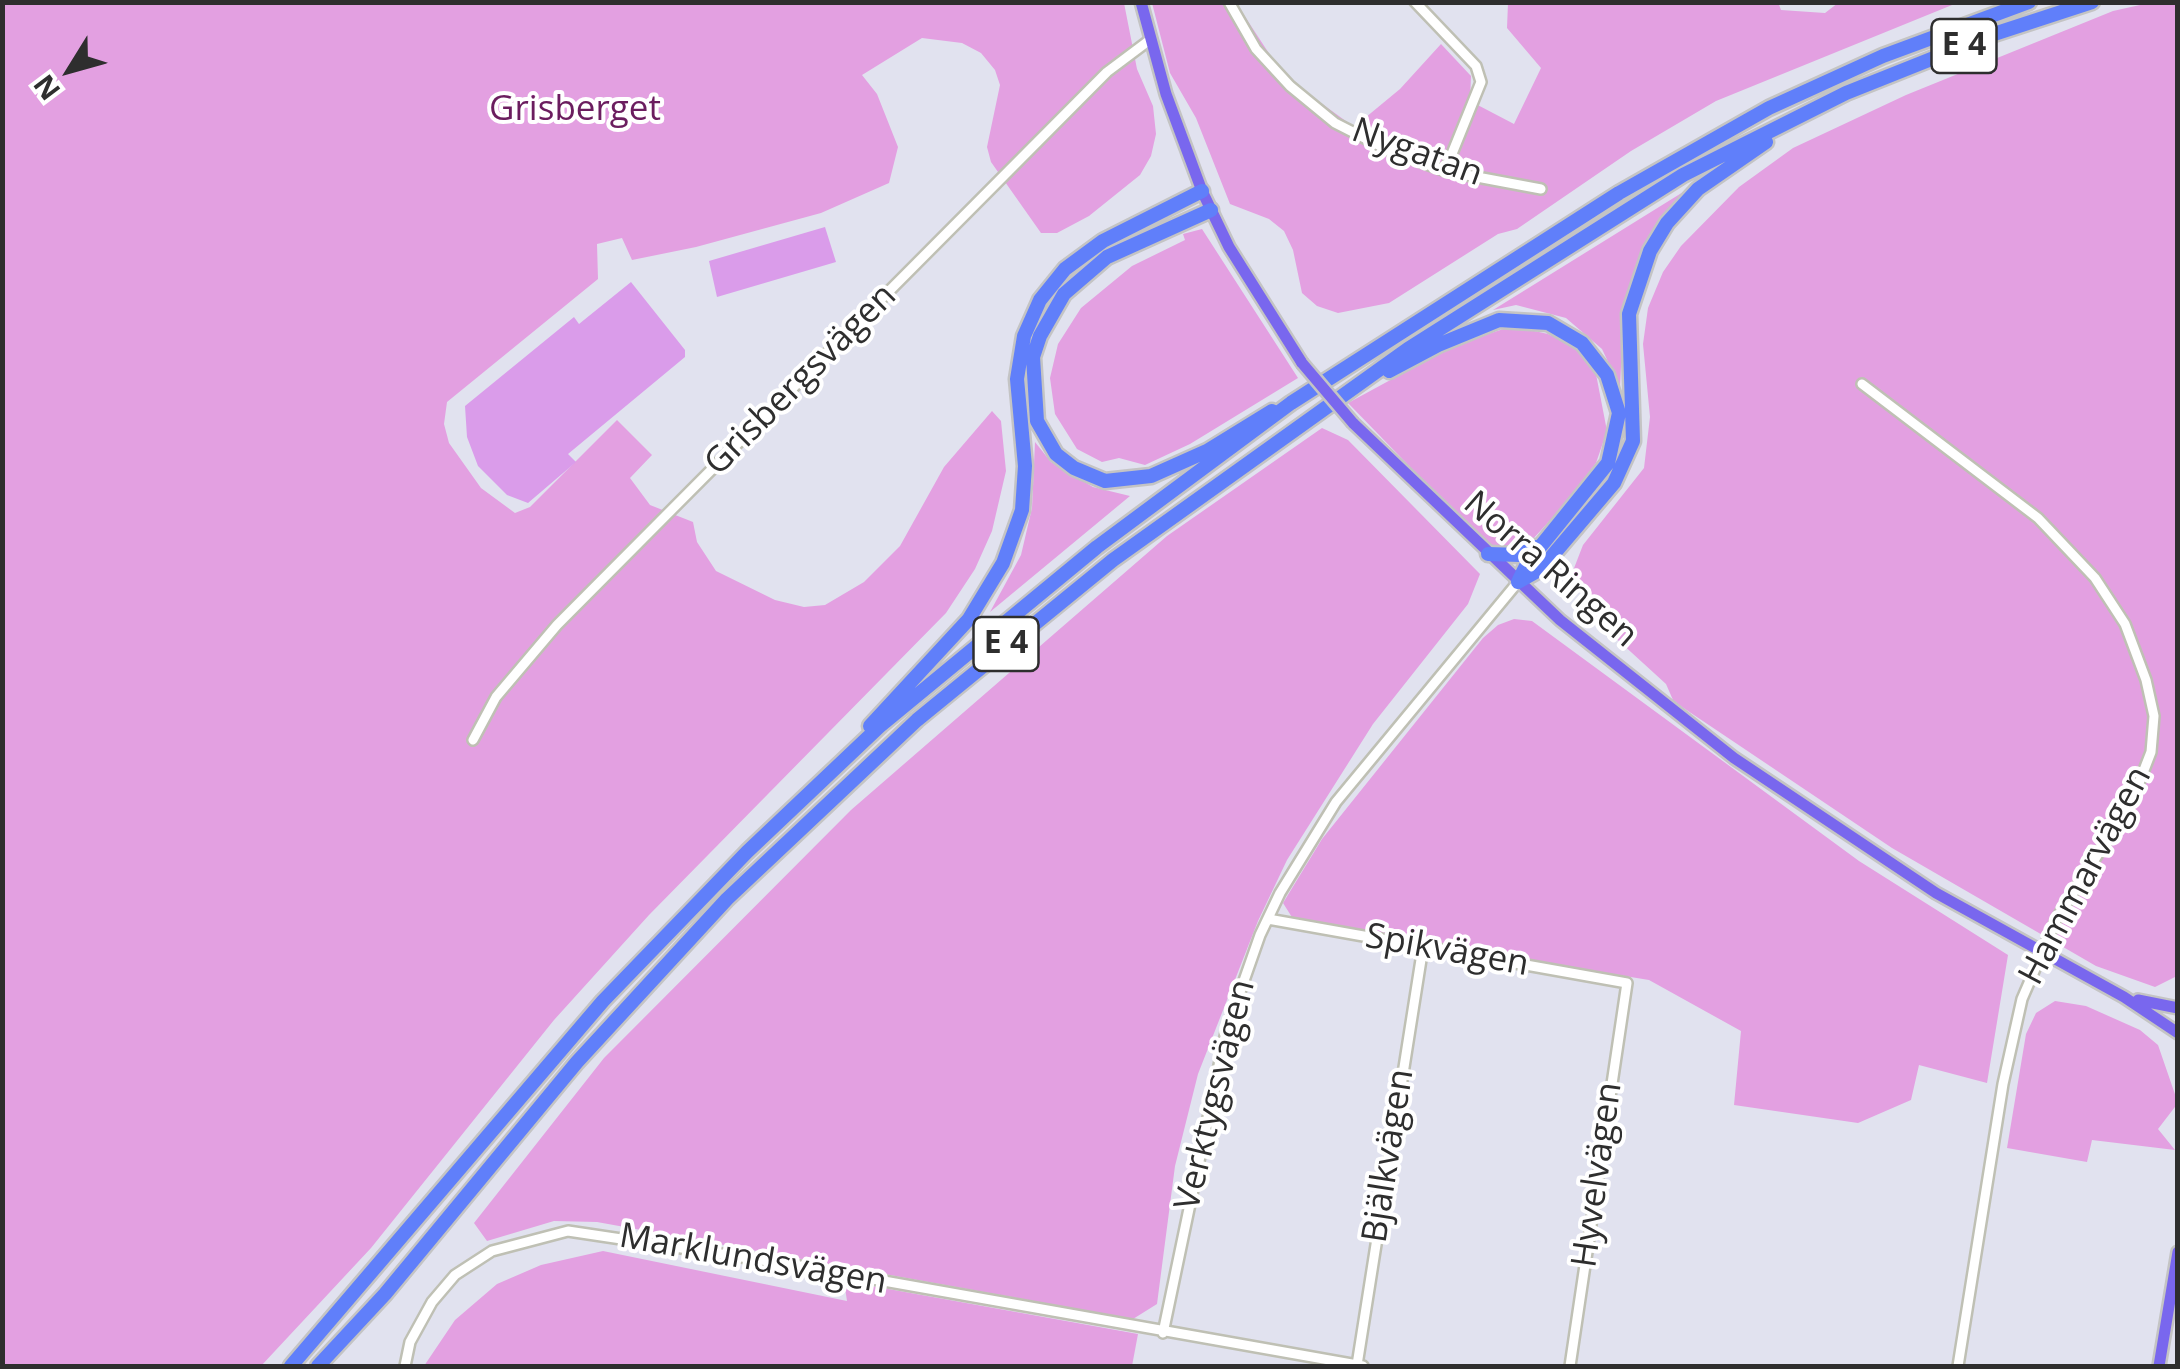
<!DOCTYPE html>
<meta charset="utf-8">
<style>
body{margin:0}
#map{position:relative;width:2180px;height:1369px;overflow:hidden;background:#e1e2ef;font-family:"Open Sans",sans-serif}
canvas{display:block}
.frame{position:absolute;inset:0;border:5px solid #2e2e2e;pointer-events:none}
.north{position:absolute;left:20px;top:20px;width:100px;height:100px;-webkit-text-stroke:8px #fff;paint-order:stroke;rotate:233deg;font-size:28px;font-weight:700;line-height:40px;text-align:center;color:#2e2e2e}
.north::after{content:'';display:block;margin:auto;width:35px;height:45px;background:#2e2e2e;clip-path:polygon(50% 0,100% 100%,50% 72%,0 100%)}
</style>
<div id="map">
<canvas width="2180" height="1369"></canvas>
<div class="frame"></div>
<div class="north">N</div>
</div>
<script>
const context = document.querySelector('canvas').getContext('2d');
context.lineJoin = 'round';
function fillPath(path, color) { context.fillStyle = color; context.fill(path, 'evenodd'); }
const shape = rows => new Path2D(rows.map(r => 'M' + r).join(''));
function stroke(path, color, width, dash) { context.strokeStyle = color; context.lineWidth = width; context.lineCap = dash ? 'butt' : 'round'; context.setLineDash(dash || []); context.stroke(path); }
function write(font, color, halo, rows, align = 'center') {
  context.font = font + ' "Open Sans",sans-serif'; context.lineWidth = 8; context.setLineDash([]); context.textBaseline = 'middle'; context.strokeStyle = halo; context.fillStyle = color; for (const [text, x, y, turn = 0] of rows) {
    context.save(); context.translate(x, y); context.rotate((+turn || 0) * Math.PI / 180); context.textAlign = isNaN(turn) ? turn : align; if (halo) context.strokeText(text, 0, 0); context.fillText(text, 0, 0); context.restore();
  }
}
fillPath(shape([
 [1778,2,1781,10,1825,13,1838,3,1957,3,1716,101,1631,151,1517,229,1498,234,1389,303,1338,313,1317,306,1302,293,1293,250,1284,231,1269,219,1230,204,1196,118,1170,73,1152,3,1236,3,1272,58,1303,90,1354,127,1400,89,1441,44,1471,76,1470,101,1514,124,1541,68,1507,28,1508,3],
 [3,3,1124,3,1137,69,1153,106,1156,134,1151,156,1140,175,1089,216,1057,233,1041,233,991,162,987,147,1000,85,995,70,981,53,962,43,922,38,862,75,877,94,898,147,889,183,821,213,696,247,632,260,622,238,597,244,598,279,447,402,444,424,449,443,481,488,515,513,530,507,617,420,652,455,630,478,650,505,693,522,697,542,716,571,775,600,804,607,825,605,864,582,900,546,944,467,992,411,1001,421,1006,471,992,531,975,569,946,613,649,915,554,1020,371,1248,261,1366,3,1366],
 [2149,3,2177,3,2177,976,2155,987,2096,966,1892,848,1682,707,1673,700,1666,684,1597,621,1571,576,1583,545,1644,468,1650,417,1643,344,1648,308,1663,272,1681,246,1739,187,1793,148,1906,95,2113,11],
 [1688,189,1661,218,1638,262,1624,305,1620,387,1602,349,1566,318,1516,305,1493,310],
 [1202,229,1298,378,1190,444,1145,465,1119,458,1102,462,1077,449,1055,414,1050,378,1058,344,1081,308,1132,266,1185,240,1183,234],
 [1512,326,1548,334,1573,346,1596,374,1607,431,1596,463,1566,503,1532,540,1514,550,1502,551,1482,541,1348,403,1453,346],
 [1322,428,1348,440,1480,574,1468,604,1373,724,1287,860,1258,921,1198,1074,1175,1166,1157,1304,1133,1319,597,1222,554,1221,487,1241,474,1223,604,1058,851,810,1167,536],
 [1035,442,1051,462,1093,487,1130,496,990,612,1021,555,1032,508],
 [1514,619,1532,621,1859,861,2008,955,1987,1083,1919,1065,1911,1100,1858,1123,1734,1105,1741,1031,1649,980,1295,922,1283,903,1322,839,1483,638,1498,625],
 [2055,1001,2086,1006,2140,1030,2158,1045,2178,1103,2158,1129,2175,1150,2092,1140,2087,1162,2007,1148,2026,1034,2036,1013],
 [603,1251,847,1301,844,1281,1138,1334,1132,1366,424,1366,455,1320,497,1284,541,1265]
]), '#e3a0e1');
fillPath(shape([
 [825,227,836,262,717,297,709,261],
 [631,282,685,350,685,357,568,454,576,462,528,503,507,495,478,466,467,437,465,406,574,317,579,324]
]), '#da9cea');
const minor = shape([
 [1229,2,1256,49,1290,86,1335,123,1388,150,1445,171,1541,189],
 [1415,2,1476,66,1481,82,1445,171],
 [1862,384,2038,518,2095,578,2125,624,2146,680,2154,716,2151,752,2132,801,2057,918,2022,999,2003,1084,1958,1366],
 [473,740,496,697,557,625,1107,72,1151,39],
 [1268,919,1627,983,1570,1366],
 [1163,1333,1226,1032,1260,935,1280,893,1336,802,1518,582],
 [1357,1365,1423,947],
 [405,1366,410,1342,432,1302,455,1275,492,1251,568,1231,788,1264,1363,1366]
]);
const major = shape([
 [1141,2,1166,94,1202,191,1229,247,1302,363],
 [1353,423,1560,620,1734,758,1936,893,2124,997,2178,1033],
 [2138,1000,2178,1008],
 [2159,1366,2178,1252]
]);
const highway = shape([
 [1211,210,1107,257,1064,294,1040,336,1033,357,1037,421,1056,454,1074,468,1105,481,1151,476,1207,451,1272,411],
 [1389,371,1438,345,1499,320,1548,323,1582,343,1607,375,1619,413,1608,463,1528,562,1519,580],
 [1488,554,1520,555,1535,547],
 [1518,582,1541,569,1614,483,1633,441,1629,314,1650,251,1667,223,1698,189,1766,142],
 [870,726,969,619,1003,563,1022,510,1025,466,1017,379,1024,336,1040,300,1065,269,1103,241,1202,191],
 [291,1366,603,1001,747,852,881,725,1097,547,1291,403,1619,193,1769,108,1883,56,2029,2],
 [318,1366,385,1294,577,1062,727,899,917,720,1113,560,1408,349,1683,175,1846,93,1994,34,2092,2]
]);
stroke(minor, '#bfc0b4', 14);
stroke(major, '#c4c4c4', 16);
stroke(highway, '#c4c4c4', 19);
stroke(minor, '#fff', 9);
stroke(major, '#7967ee', 11);
stroke(highway, '#607ffa', 14);
const majorBridge = shape([
 [1302,363,1353,423]
]);
stroke(majorBridge, '#c4c4c4', 16, []);
stroke(majorBridge, '#7967ee', 11);
for (const [x, y, w] of [
 [1964,46,65],
 [1006,644,65]
]) { const box = new Path2D(); box.roundRect(x - w / 2, y - 27, w, 54, 8); context.fillStyle = '#fff'; context.fill(box); stroke(box, '#2e2e2e', 2.5); }
write('bold 32px', '#2e2e2e', null, [
 ["E 4",1964,46],
 ["E 4",1006,644]
]);
write('35px', '#6b1d5f', '#fff', [
 ["Grisberget",575,110]
]);
write('35px', '#2e2e2e', '#fff', [
 ["Nygatan",1417,153,20],
 ["Grisbergsvägen",801,380,-45],
 ["Norra Ringen",1550,570,41],
 ["Hammarvägen",2086,876,-62],
 ["Spikvägen",1447,951,10],
 ["Verktygsvägen",1216,1095,-76],
 ["Bjälkvägen",1389,1156,-81],
 ["Hyvelvägen",1598,1175,-82],
 ["Marklundsvägen",753,1260,10]
]);
</script>
